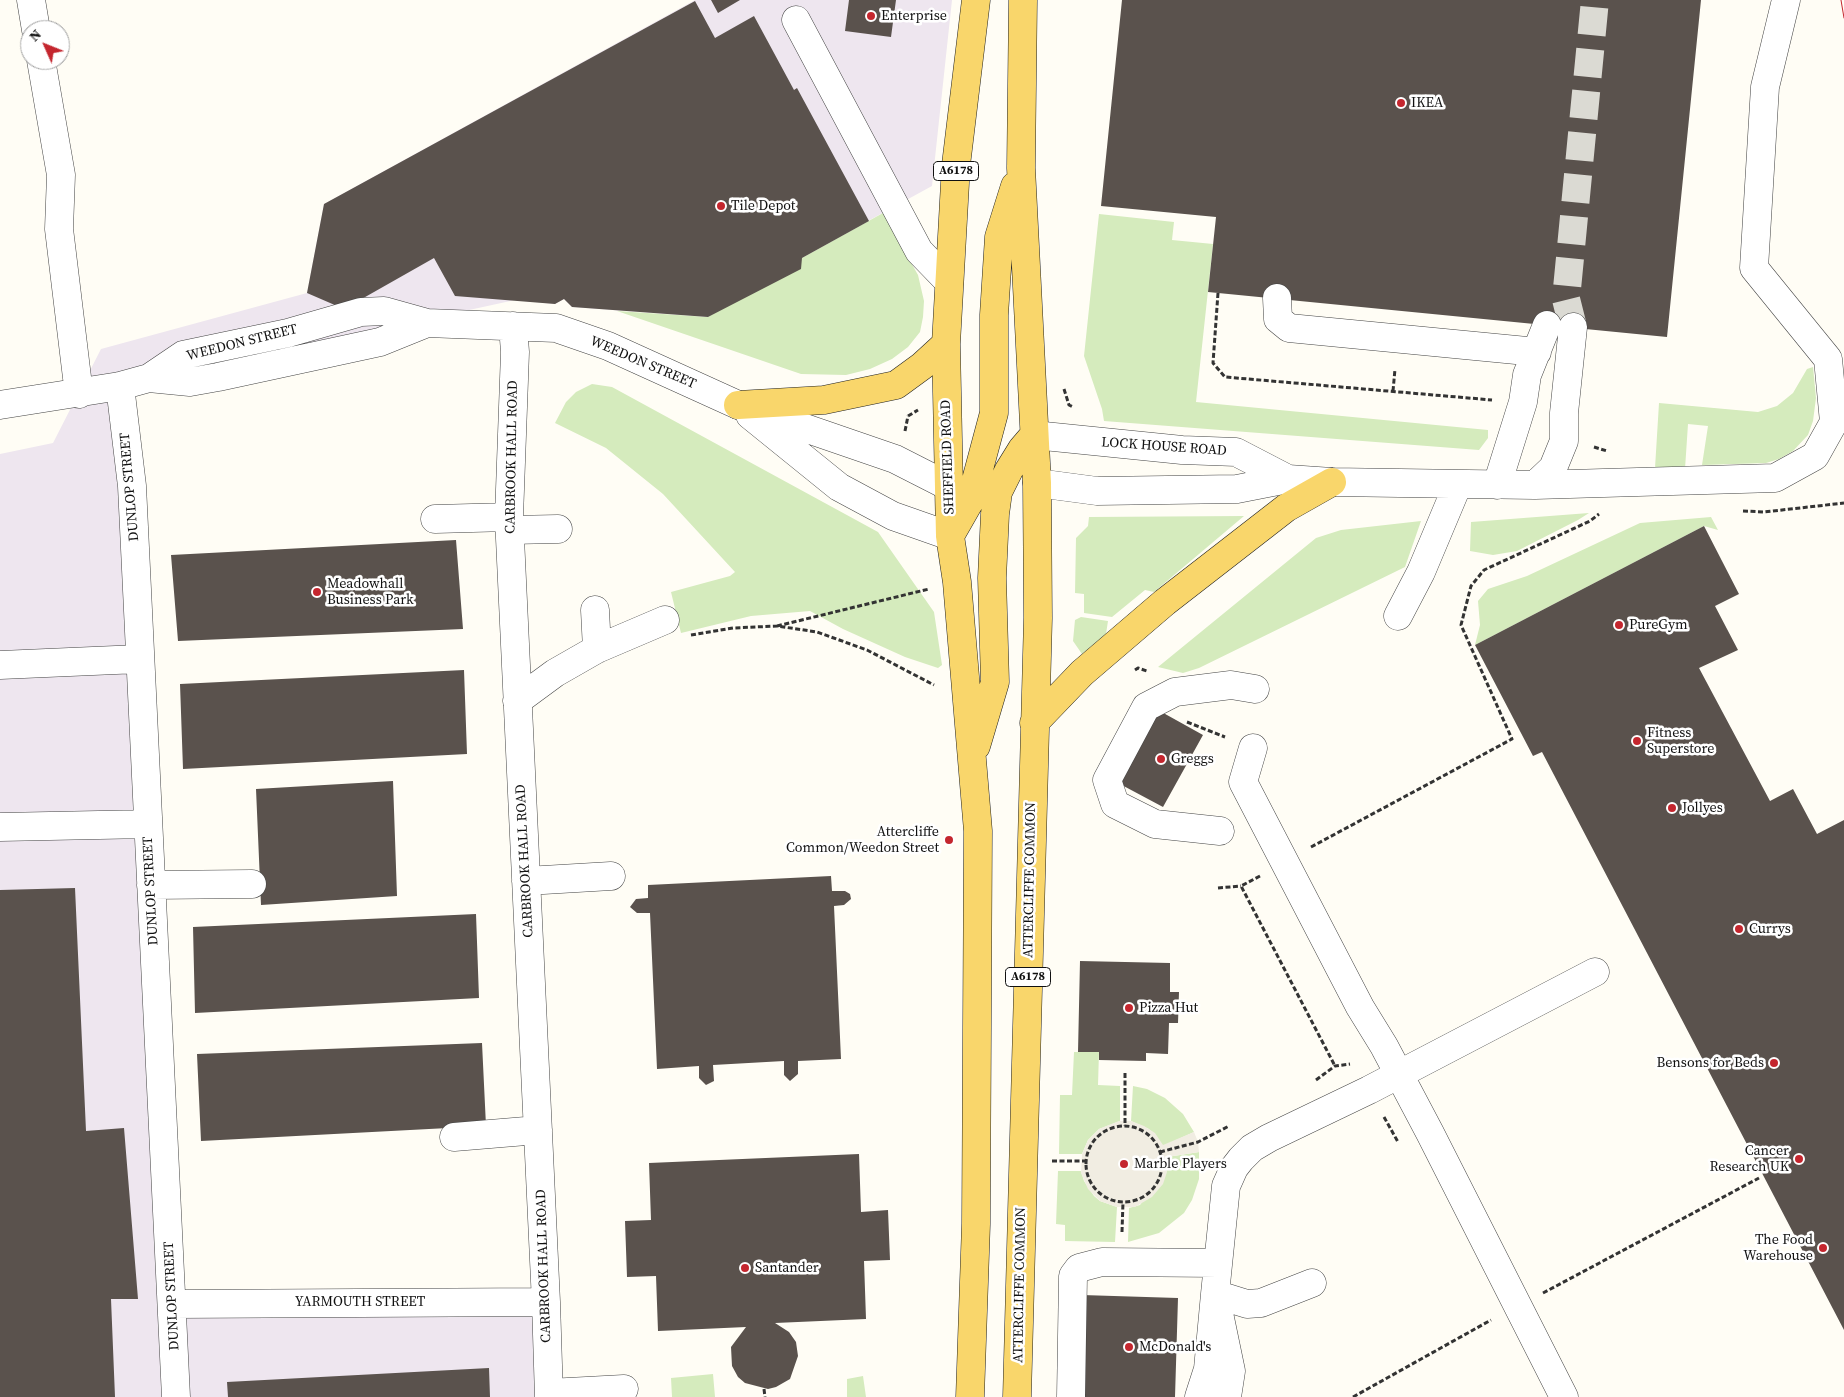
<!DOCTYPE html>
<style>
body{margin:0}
#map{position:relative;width:1844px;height:1397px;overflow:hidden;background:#fffdf5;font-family:"Source Serif 4",serif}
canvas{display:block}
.north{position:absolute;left:20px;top:20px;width:50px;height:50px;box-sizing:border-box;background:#fff;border:1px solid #a0a0a0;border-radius:50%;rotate:314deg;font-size:14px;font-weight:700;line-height:20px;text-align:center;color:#111}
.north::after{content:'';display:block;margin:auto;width:18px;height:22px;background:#c4262e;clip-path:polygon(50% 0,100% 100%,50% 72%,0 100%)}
</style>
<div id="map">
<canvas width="1844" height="1397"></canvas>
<div class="north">N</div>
</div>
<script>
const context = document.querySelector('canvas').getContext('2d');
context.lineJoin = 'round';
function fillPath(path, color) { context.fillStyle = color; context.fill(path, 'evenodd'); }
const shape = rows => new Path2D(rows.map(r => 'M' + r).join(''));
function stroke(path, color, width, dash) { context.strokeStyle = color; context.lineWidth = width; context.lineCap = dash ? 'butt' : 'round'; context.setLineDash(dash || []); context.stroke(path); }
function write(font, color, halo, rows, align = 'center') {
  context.font = font + ' "Source Serif 4",serif'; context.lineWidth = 5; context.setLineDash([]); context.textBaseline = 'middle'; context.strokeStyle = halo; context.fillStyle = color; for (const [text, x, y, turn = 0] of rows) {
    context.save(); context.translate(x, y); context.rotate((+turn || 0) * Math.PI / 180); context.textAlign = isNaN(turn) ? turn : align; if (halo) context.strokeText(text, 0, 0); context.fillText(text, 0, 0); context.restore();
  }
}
fillPath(shape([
 [695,0,952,0,932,186,802,257,801,269,708,317,572,307,564,299,555,304,515,300,120,386,173,1303,546,1302,548,1397,0,1397,0,454,53,443,101,349,307,293,324,204]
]), '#eee6ef');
fillPath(shape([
 [883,213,918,275,924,301,923,317,920,332,908,347,892,359,870,369,846,375,801,374,617,311,708,317,802,258],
 [1099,214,1174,222,1172,240,1213,244,1196,402,1488,430,1488,438,1479,450,1104,421,1102,409,1084,356],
 [1813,367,1816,398,1813,421,1808,435,1793,451,1779,459,1766,463,1702,465,1708,426,1688,424,1685,469,1655,468,1659,403,1758,412,1777,406,1793,393,1807,369],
 [592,384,612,387,878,532,934,612,942,665,938,668,905,657,843,629,810,611,751,616,681,633,671,592,730,576,735,572,663,494,606,448,555,423,566,402,576,392],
 [1589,513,1578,520,1517,551,1493,555,1470,551,1471,522],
 [1244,516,1154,592,1145,590,1112,617,1084,613,1084,594,1075,593,1076,538,1088,526,1089,517],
 [1711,517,1718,530,1704,526,1475,645,1480,625,1478,601,1488,589,1527,576,1640,523],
 [1421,521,1405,567,1199,668,1183,673,1158,667,1316,538,1341,530],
 [1081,617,1108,621,1106,634,1082,654,1073,641,1075,620],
 [1074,1052,1099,1052,1098,1085,1120,1086,1120,1121,1099,1129,1088,1140,1082,1154,1059,1154,1060,1095,1072,1095],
 [1133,1086,1147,1089,1165,1098,1183,1114,1194,1132,1163,1146,1149,1129,1131,1121],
 [1199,1152,1199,1179,1192,1200,1184,1213,1159,1233,1128,1242,1129,1208,1140,1205,1168,1165,1167,1157],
 [1058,1171,1081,1171,1084,1181,1094,1196,1100,1201,1117,1207,1115,1242,1065,1241,1065,1225,1056,1224],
 [713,1374,715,1397,672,1397,671,1378],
 [863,1376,866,1397,847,1397,847,1379]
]), '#d5ebbd');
fillPath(shape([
 [1119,1121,1131,1121,1144,1126,1155,1133,1163,1145,1194,1132,1198,1142,1199,1152,1167,1157,1167,1172,1163,1184,1152,1197,1135,1207,1117,1207,1100,1201,1088,1189,1081,1173,1082,1154,1088,1140,1099,1129]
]), '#f1ede2');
fillPath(shape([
 [711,0,740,0,718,13],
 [849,0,896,0,891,37,845,31],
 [1122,0,1701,0,1667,337,1208,292,1216,217,1101,206],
 [695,1,715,38,754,16,794,90,797,88,869,221,802,258,801,269,708,317,572,307,564,299,555,304,455,296,434,258,344,309,307,293,324,204],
 [1704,526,1739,594,1715,606,1738,650,1699,668,1770,801,1793,789,1817,834,1844,820,1844,1330,1542,752,1533,756,1475,645],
 [456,540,463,629,178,641,171,555],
 [464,670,467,754,183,769,180,684],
 [1158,710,1203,735,1163,807,1118,783],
 [393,781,397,896,261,905,256,789],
 [831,876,832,891,845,891,850,894,851,899,844,905,834,906,841,1059,798,1061,798,1074,790,1081,784,1075,784,1061,713,1065,714,1081,706,1085,699,1078,699,1066,657,1069,650,913,637,913,630,907,636,899,648,898,648,885],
 [75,888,86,1131,124,1128,138,1299,111,1299,115,1397,0,1397,0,890],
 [476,914,479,998,195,1013,193,927],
 [1080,961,1170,963,1170,992,1179,992,1178,1023,1169,1023,1168,1054,1146,1053,1146,1061,1099,1060,1099,1052,1078,1052],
 [482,1043,486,1126,201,1141,197,1054],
 [859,1154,861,1212,888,1210,890,1260,864,1261,866,1319,775,1323,789,1332,796,1342,798,1356,790,1379,776,1387,768,1389,745,1383,738,1377,732,1366,731,1347,746,1327,658,1331,656,1276,627,1277,625,1221,651,1220,649,1163],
 [1082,1295,1178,1298,1175,1397,1079,1397],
 [489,1368,490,1397,228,1397,227,1382]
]), '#5a524d');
stroke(shape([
 [1573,327,1566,299,1595,0]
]), '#dbdad3', 28, [28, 14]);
const minor = shape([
 [31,0,36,30],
 [796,20,919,251,949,282],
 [41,60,61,175,59,229,79,394],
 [1277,298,1278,319,1289,328,1537,352],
 [513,326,515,352,509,517,546,1302,549,1397],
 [149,378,190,382,218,377,380,342,427,323],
 [120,386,132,486,176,1397],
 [0,405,120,386,149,378,183,355,288,333,361,312,384,311,427,323,556,328,608,346,738,405,895,459,950,487],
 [750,415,839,487,893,516,950,536],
 [1034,435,1182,450,1236,452,1288,479],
 [1037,483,1097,491,1237,489,1288,479,1332,482,1535,485,1775,478,1815,456,1834,422,1828,359,1754,268,1765,87,1786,0],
 [1497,485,1523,402,1527,375,1547,325],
 [1535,485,1553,468,1564,441,1564,413,1573,327],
 [435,519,509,517],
 [510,530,558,529],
 [595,610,597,649],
 [1398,616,1421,572,1458,484],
 [0,665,139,659],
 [517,701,555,673,597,649,665,620],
 [1253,748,1243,782,1360,1007,1384,1046,1430,1133,1564,1397],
 [0,827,148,824],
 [1220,831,1155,824,1115,804,1107,780,1146,707,1175,692,1231,685,1255,689],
 [526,881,611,876],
 [151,885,252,884],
 [454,1137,538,1130],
 [1312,1283,1261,1303,1247,1304,1215,1294,1226,1186,1234,1168,1241,1159,1252,1148,1269,1138,1369,1090,1595,972],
 [173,1304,546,1302],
 [549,1393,624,1389],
 [1071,1397,1073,1276,1079,1268,1102,1262,1218,1263],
 [1199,1397,1208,1369,1215,1294,1231,1371,1227,1397]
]);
const major = shape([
 [738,405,824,400,896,385,922,366,946,344],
 [951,534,971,499,994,413,994,315,999,237,1015,186],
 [1034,723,1082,673,1165,602,1286,508,1332,482],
 [976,746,995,682,992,578,995,514,998,492,1009,470,1022,449,1034,435],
 [970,1397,976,1224,978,831,957,582,950,536,946,344,956,165,976,0],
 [1017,1397,1038,618,1037,483,1021,168,1023,0]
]);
stroke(minor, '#444', 29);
stroke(major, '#222', 29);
stroke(shape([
 [1218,293,1213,363,1225,377,1492,400],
 [1064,389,1069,405,1073,407],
 [1393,391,1395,369],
 [908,416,918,410],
 [905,431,908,416],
 [1594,447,1607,451],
 [1743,511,1764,512,1844,503],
 [777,626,929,589],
 [691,635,733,628,777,626,817,632,867,650,934,685],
 [1135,670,1138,668,1147,671],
 [1187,722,1225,737],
 [1311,847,1512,739,1461,625,1471,586,1484,570,1590,521,1599,514],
 [1260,876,1241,886,1335,1066],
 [1218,888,1241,886],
 [1125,1073,1125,1126],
 [1316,1080,1335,1066,1350,1064],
 [1384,1117,1398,1142],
 '1086 1164a38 38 0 1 1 76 0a38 38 0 1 1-76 0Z',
 [1160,1152,1198,1142,1229,1126],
 [1052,1161,1086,1161],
 [1122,1232,1123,1202],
 [1543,1293,1759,1178],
 [764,1389,765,1397],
 [1353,1397,1491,1320]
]), '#333', 3, [5, 2.5]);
stroke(minor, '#fff', 28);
stroke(major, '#f9d66b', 28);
stroke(shape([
 [1841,0,1844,18]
]), '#c4262e', 1);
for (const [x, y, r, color] of [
 [871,16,5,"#c4262e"],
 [1401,103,5,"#c4262e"],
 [721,206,5,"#c4262e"],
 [317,592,5,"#c4262e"],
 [1619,625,5,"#c4262e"],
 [1637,741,5,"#c4262e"],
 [1161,759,5,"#c4262e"],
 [1672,808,5,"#c4262e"],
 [949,840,5,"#c4262e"],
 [1739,929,5,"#c4262e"],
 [1129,1008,5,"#c4262e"],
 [1774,1063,5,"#c4262e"],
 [1799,1159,5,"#c4262e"],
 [1124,1164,5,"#c4262e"],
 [1823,1248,5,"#c4262e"],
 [745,1268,5,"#c4262e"],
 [1129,1347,5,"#c4262e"]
]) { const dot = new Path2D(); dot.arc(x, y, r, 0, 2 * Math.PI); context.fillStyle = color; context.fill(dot); stroke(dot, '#fff', 2); }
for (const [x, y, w] of [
 [956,171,45],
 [1028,977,45]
]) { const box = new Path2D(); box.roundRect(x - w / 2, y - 9.5, w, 19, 4); context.fillStyle = '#fff'; context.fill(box); stroke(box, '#111', 1); }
write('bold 12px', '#111', null, [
 ["A6178",956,171],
 ["A6178",1028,977]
]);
write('14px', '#111', '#fff', [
 ["Enterprise",881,16],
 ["IKEA",1411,103],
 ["Tile Depot",731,206],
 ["Meadowhall",327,584],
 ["Business Park",327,600],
 ["PureGym",1629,625],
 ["Fitness",1647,733],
 ["Superstore",1647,749],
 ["Greggs",1171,759],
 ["Jollyes",1682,808],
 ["Attercliffe",939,832,"right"],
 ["Common/Weedon Street",939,848,"right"],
 ["Currys",1749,929],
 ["Pizza Hut",1139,1008],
 ["Bensons for Beds",1764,1063,"right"],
 ["Cancer",1789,1151,"right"],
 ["Research UK",1789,1167,"right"],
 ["Marble Players",1134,1164],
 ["The Food",1813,1240,"right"],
 ["Warehouse",1813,1256,"right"],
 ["Santander",755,1268],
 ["McDonald's",1139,1347]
], 'left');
write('14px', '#111', '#fff', [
 ["WEEDON STREET",242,343,-14],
 ["WEEDON STREET",643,363,23],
 ["LOCK HOUSE ROAD",1164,447,4],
 ["CARBROOK HALL ROAD",512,457,-89],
 ["SHEFFIELD ROAD",948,457,-92],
 ["DUNLOP STREET",130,487,-95],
 ["CARBROOK HALL ROAD",525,861,-93],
 ["ATTERCLIFFE COMMON",1030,880,-89],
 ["DUNLOP STREET",151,891,-93],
 ["CARBROOK HALL ROAD",544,1266,-92],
 ["ATTERCLIFFE COMMON",1020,1285,-89],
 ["DUNLOP STREET",172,1296,-93],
 ["YARMOUTH STREET",360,1302]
]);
</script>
